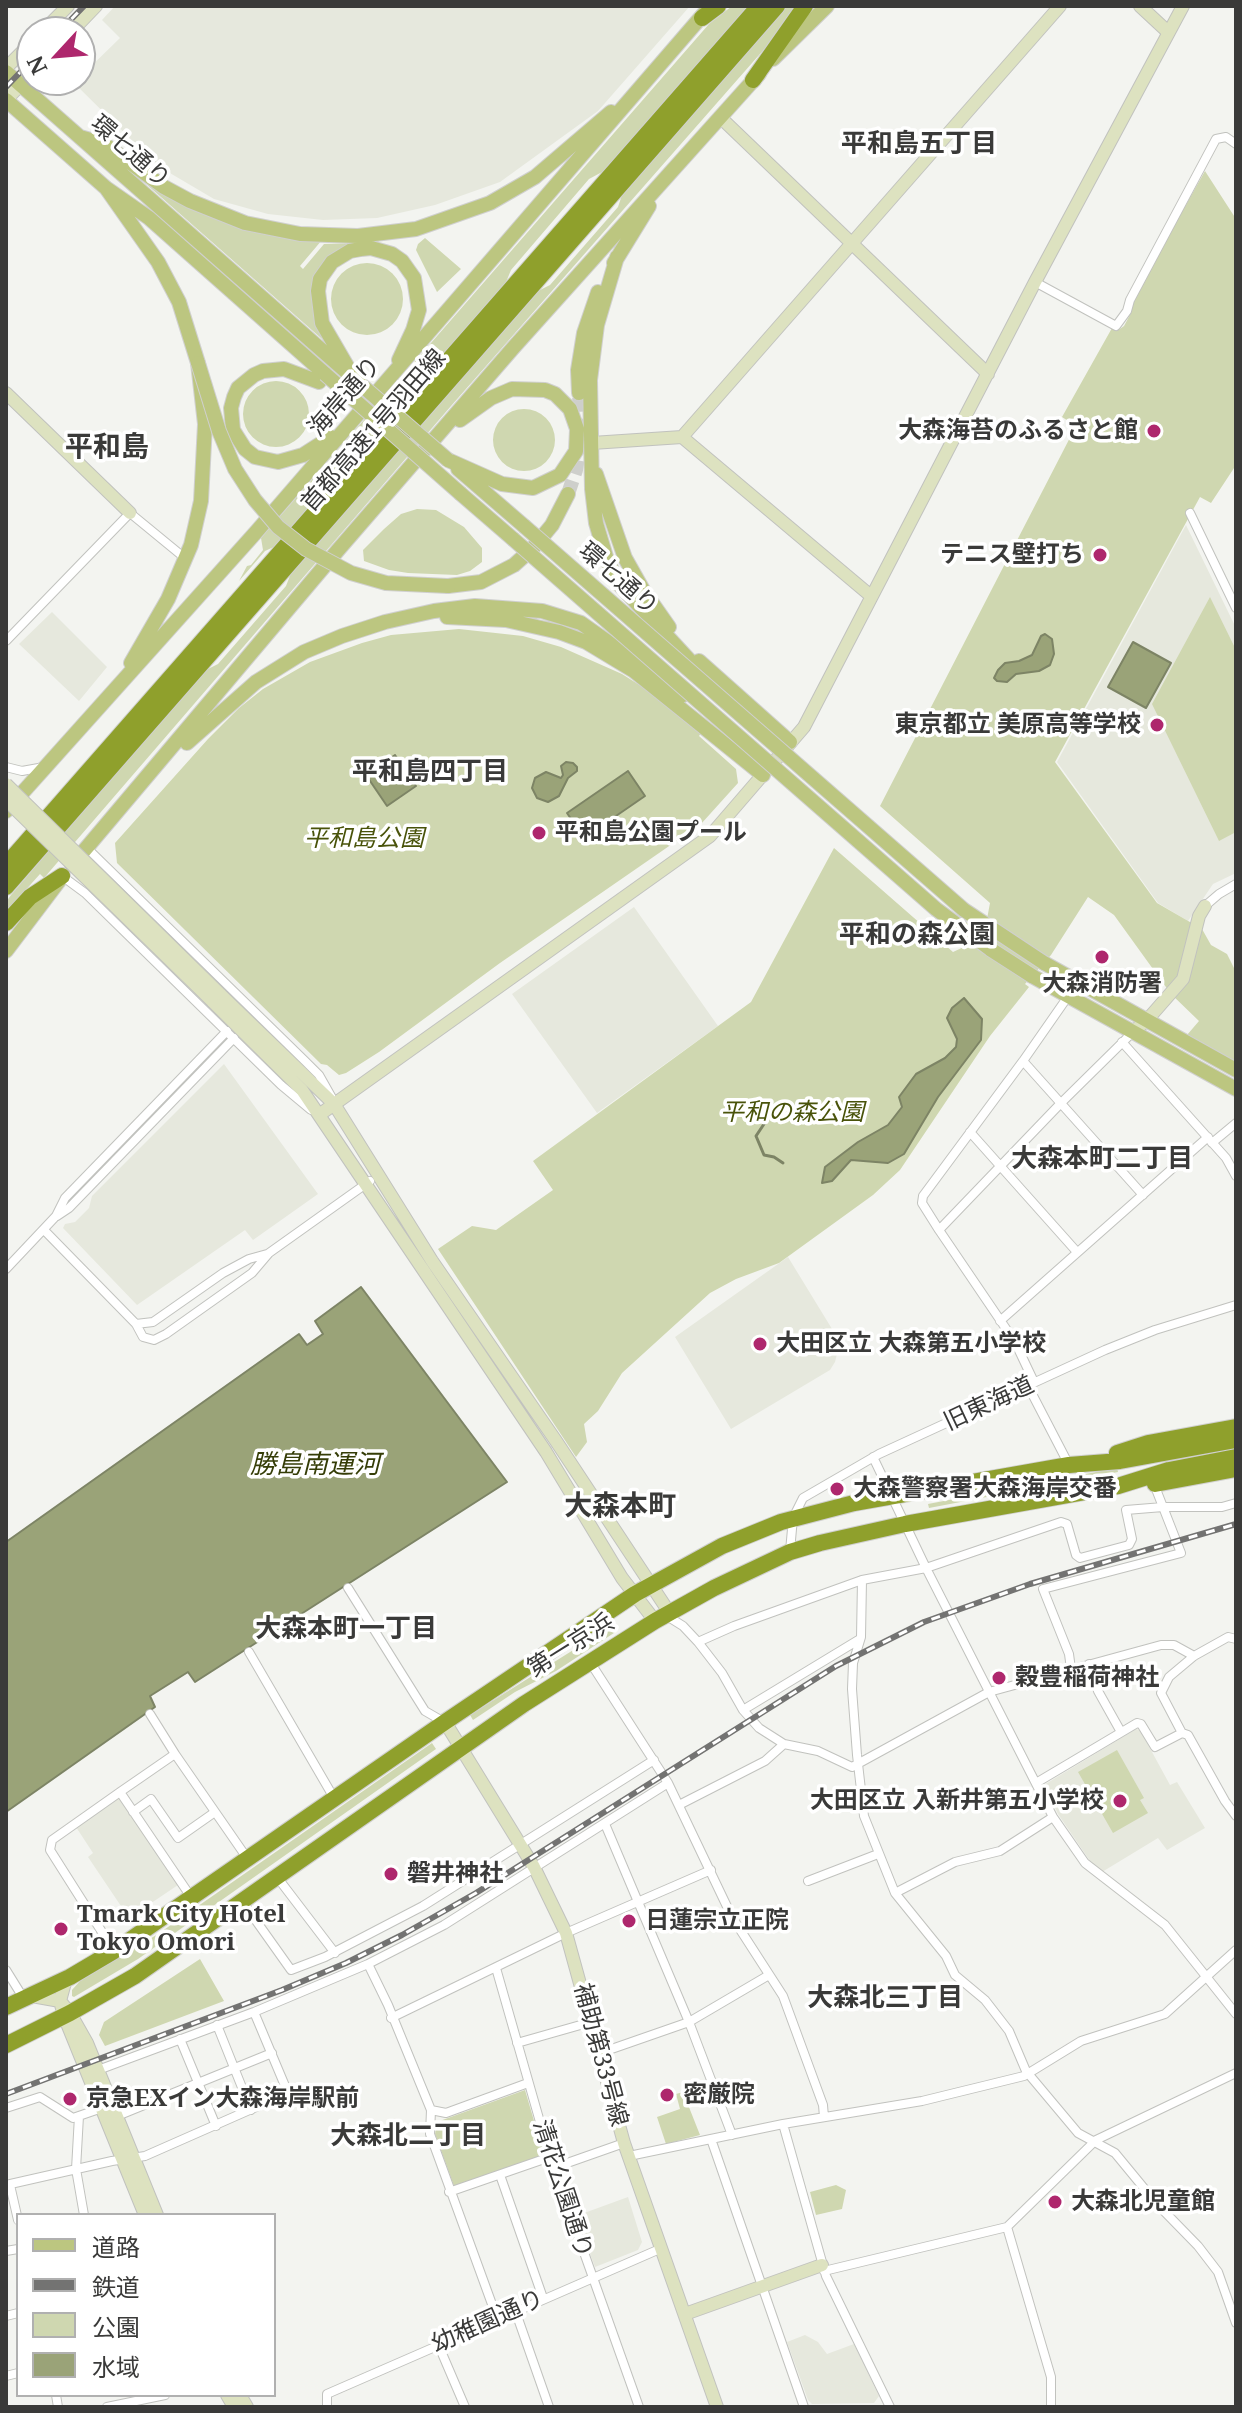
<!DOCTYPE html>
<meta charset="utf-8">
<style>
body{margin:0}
#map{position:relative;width:1242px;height:2413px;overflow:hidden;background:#f3f4f0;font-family:"Noto Serif","Noto Sans JP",serif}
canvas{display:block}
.frame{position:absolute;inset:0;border:8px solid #3a3a39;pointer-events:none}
.legend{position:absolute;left:16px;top:2213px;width:260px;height:184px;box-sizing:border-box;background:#fff;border:2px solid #b0b0b0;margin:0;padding:10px 14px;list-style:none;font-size:24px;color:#3a3a39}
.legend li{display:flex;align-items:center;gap:16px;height:40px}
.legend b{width:40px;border:2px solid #b0b0b0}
.north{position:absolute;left:16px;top:16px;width:80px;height:80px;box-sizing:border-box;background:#fff;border:2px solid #b0b0b0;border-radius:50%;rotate:244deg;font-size:22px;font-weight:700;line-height:32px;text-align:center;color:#3a3a39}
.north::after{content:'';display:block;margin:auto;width:28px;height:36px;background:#ae276d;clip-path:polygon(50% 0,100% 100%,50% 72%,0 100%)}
</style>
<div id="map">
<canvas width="1242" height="2413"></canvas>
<div class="frame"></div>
<ul class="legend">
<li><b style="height:10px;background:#bcc680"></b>道路</li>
<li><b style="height:10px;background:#737372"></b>鉄道</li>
<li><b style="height:22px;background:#cfd7b0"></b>公園</li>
<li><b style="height:22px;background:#9aa378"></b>水域</li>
</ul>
<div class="north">N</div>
</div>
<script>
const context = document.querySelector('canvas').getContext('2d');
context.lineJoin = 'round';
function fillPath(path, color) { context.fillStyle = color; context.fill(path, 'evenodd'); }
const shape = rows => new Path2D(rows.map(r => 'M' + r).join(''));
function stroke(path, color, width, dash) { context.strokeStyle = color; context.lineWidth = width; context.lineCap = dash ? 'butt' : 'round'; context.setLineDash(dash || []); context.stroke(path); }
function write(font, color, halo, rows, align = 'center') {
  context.font = font + ' "Noto Serif","Noto Sans JP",serif'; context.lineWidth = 7; context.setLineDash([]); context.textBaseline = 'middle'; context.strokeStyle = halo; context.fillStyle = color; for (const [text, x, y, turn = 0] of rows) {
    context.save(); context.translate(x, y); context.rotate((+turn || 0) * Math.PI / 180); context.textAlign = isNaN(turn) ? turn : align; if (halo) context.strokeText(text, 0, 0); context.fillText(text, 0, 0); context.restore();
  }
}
fillPath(shape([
 [115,6,690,6,598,111,500,182,435,205,377,218,323,220,268,214,214,199,158,166,74,83,80,80,80,77,120,38,102,20],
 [1186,525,1236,628,1236,873,1213,884,1188,921,1158,903,1057,762],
 [52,612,107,667,79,701,19,644],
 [634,907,718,1026,597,1113,512,994],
 [224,1064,318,1194,253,1240,245,1230,137,1305,63,1228,65,1224,75,1222,89,1208,92,1196],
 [788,1257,840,1342,835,1362,830,1370,731,1429,675,1337],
 [1136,1729,1140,1730,1170,1785,1177,1782,1205,1828,1167,1850,1158,1838,1102,1872,1090,1861,1058,1814,1044,1785],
 [119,1797,178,1885,129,1918,88,1857,93,1853,76,1827],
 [628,2197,642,2242,638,2250,595,2267,576,2216],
 [805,2335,818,2342,827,2354,854,2344,879,2396,874,2403,812,2404,808,2400,787,2342]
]), '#e6e8dd');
fillPath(shape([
 [732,6,749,6,604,171,589,179,511,270,504,287,278,545,265,551,239,581,247,566,251,565,263,550,261,538,709,24],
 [786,6,796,6,781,30,451,406,44,878,40,874,6,912,6,902,11,895,202,672,218,664,286,586,293,568,534,293,550,285,618,207,623,192],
 [128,168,192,208,322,240,300,266,303,269,324,244,359,243,320,273,330,346],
 [1205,171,1236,219,1236,465,1211,503,1200,497,1055,762,1157,903,1202,929,1211,945,1227,954,1236,972,1236,1063,1187,1035,1199,1021,1171,994,1114,915,1088,897,1051,955,1025,984,1029,987,990,1036,900,1170,873,1195,779,1263,736,1279,710,1293,622,1373,598,1411,584,1424,587,1442,576,1457,438,1249,472,1226,496,1230,553,1190,533,1161,751,1002,834,848,953,952,966,946,987,919,990,903,880,806,1076,426,1062,417,1112,328,1117,331,1124,326,1131,313,1131,302],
 [425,238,461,269,437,292,416,250,418,244],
 '331 299a36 36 0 1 1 72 0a36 36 0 1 1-72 0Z',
 '243 414a33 33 0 1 1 66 0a33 33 0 1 1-66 0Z',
 '493 440a31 31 0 1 1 62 0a31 31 0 1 1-62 0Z',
 [417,509,436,510,464,527,482,548,482,562,470,571,457,575,408,573,389,570,364,561,363,550,384,529,401,514],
 [1210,597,1236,650,1236,832,1219,841,1152,704],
 [459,629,523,636,561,647,622,674,660,698,701,733,699,736,736,769,738,783,701,824,500,963,379,1052,346,1073,339,1075,327,1065,321,1064,117,863,115,843,208,739,239,708,263,689,310,662,362,643,391,635],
 [1117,1468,1118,1472,929,1508,928,1504],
 [613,1625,617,1631,556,1671,515,1692,473,1720,470,1715],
 [432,1743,436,1749,189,1923,138,1959,74,1997,72,1996,72,1990,80,1981,158,1934],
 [1117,1750,1144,1798,1140,1800,1148,1813,1113,1833,1078,1772],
 [200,1959,224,2001,105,2046,99,2035,104,2022],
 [525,2090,544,2155,454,2186,435,2134,437,2122],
 [683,2092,700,2135,666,2144,657,2117,680,2109,676,2094],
 [836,2185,846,2190,842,2209,816,2215,810,2192]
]), '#cfd7b0');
const water = shape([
 [1045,634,1052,639,1054,654,1050,665,1039,671,1016,674,1007,682,997,681,994,678,998,670,1005,663,1019,661,1032,655,1041,636,1045,634],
 [1133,642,1171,663,1146,708,1108,687,1133,642],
 [395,755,416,786,387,806,366,775,395,755],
 [566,762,573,763,577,767,577,771,568,778,559,796,548,802,537,798,532,788,535,778,546,772,561,778,563,775,561,766,566,762],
 [628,771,645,796,584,838,567,813,628,771],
 [964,998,982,1019,981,1040,938,1097,904,1154,888,1163,851,1160,832,1181,822,1183,825,1167,858,1142,888,1125,902,1107,899,1097,916,1074,945,1058,956,1047,957,1039,947,1018,952,1008,964,998],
 [361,1287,507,1482,195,1682,188,1672,150,1696,155,1707,6,1812,6,1542,299,1334,307,1345,323,1334,315,1321,361,1287]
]);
fillPath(water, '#9aa378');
stroke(water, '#7d8465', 2);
stroke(shape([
 [766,1121,756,1136,764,1155,774,1157,783,1163]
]), '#7d8465', 3);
stroke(shape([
 [568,494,576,470,581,438,579,393]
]), '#cecfcb', 14, [14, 7]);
const street = shape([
 [1035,282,1116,326,1127,311,1130,300,1216,139,1226,137,1236,144],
 [1190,513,1236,608],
 [6,641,130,513,186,559],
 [6,767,22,771,44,767],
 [87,848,305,1061,319,1075,332,1098],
 [62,876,85,893,281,1085,311,1110],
 [1205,906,1219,894,1236,884],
 [1122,1042,1226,1158,1236,1176],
 [1023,1061,1143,1195],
 [970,1132,1077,1252],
 [1212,1143,1236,1123],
 [57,1216,69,1208,234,1038],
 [44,1230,136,1324,143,1337,154,1340,166,1334,252,1273,269,1253,370,1181],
 [939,1230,922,1203,923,1196,1023,1061,1069,995],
 [6,1269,56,1216,65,1198,227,1031],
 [1000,1321,1208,1137],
 [136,1324,153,1322,223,1273,249,1259,267,1254],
 [1034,1382,1015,1342,939,1230,1061,1103,1134,1031],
 [1028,1386,1069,1465],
 [873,1457,926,1568,1053,1817,1085,1863,1165,1925,1236,2014],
 [1154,1484,1163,1507,1126,1510,1132,1539,1129,1545,1080,1558,1076,1555,1067,1524,1061,1522,926,1568,862,1580,861,1637,853,1663,852,1689,857,1755,864,1816,895,1893,946,1956,955,1975,985,2000,1009,2031,1026,2071,1078,2133,1115,2153,1157,2204,1198,2246,1218,2272,1236,2323],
 [790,1551,793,1518,803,1498,879,1454,1105,1350,1155,1330,1236,1305],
 [348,1588,425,1711,444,1722],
 [667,1616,683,1626,698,1642,722,1673,743,1710,759,1728,784,1744,818,1751,852,1767,989,1692,1161,1645,1174,1645,1194,1656],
 [1236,1639,1228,1637,1194,1656,1169,1677,1161,1693,1182,1733,1188,1735,1225,1801,1236,1816],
 [698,1642,734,1626,862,1580],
 [249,1652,334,1798],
 [590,1662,668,1783,732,1917,783,1996,823,2105,824,2117],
 [1089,1664,1098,1691,1121,1732],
 [1071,1669,1069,1654,1043,1589,1181,1553,1163,1507,1222,1507,1236,1503],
 [743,1710,860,1639],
 [150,1714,175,1754],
 [1036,1783,1137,1723,1141,1724,1155,1747,1182,1733],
 [120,1792,191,1897],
 [679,1805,765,1761,784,1744],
 [133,1812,151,1799,178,1838,215,1812],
 [605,1824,689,2022,732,2135],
 [277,1877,335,1953],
 [808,1881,878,1854],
 [895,1893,955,1862,1000,1851,1053,1817],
 [242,1901,291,1970,325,1957,423,1906,654,1760],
 [114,1951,50,1850,52,1840,120,1792,175,1754,247,1858],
 [368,1964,444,1925,668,1783],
 [496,1968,550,2157,639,2407],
 [6,1970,24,1999],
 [391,2018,566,1933,711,1870],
 [217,2025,251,2110],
 [180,2039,216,2126],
 [517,2043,591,2022],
 [600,2053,689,2022,769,1975],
 [98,2070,254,2012,368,1964,388,2005,431,2110,430,2134,497,2318],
 [6,2108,40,2097,73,2118,102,2108],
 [431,2110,446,2113,528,2083],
 [79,2116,76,2169,84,2215],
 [117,2116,272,2053],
 [783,2124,826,2276,890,2407],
 [711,2139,804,2407],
 [629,2156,783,2124,922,2101,1024,2076,1081,2041,1165,2014,1236,1950],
 [553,2168,624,2143],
 [500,2175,543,2298],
 [6,2185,112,2161,145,2156,288,2093,254,2012],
 [10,2185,18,2220],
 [449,2192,550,2157],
 [1007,2227,1051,2377,1051,2407],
 [6,2251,18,2249],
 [824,2271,1007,2227,1096,2140,1236,2073],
 [515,2310,549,2407],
 [6,2316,18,2313],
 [438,2344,465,2407],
 [6,2376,18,2373],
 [56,2395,58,2407],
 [107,2407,165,2395],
 [327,2407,327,2394,662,2248]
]);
const secondary = shape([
 [1140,6,1168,32],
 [42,32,68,6],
 [71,32,96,6],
 [6,68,32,42],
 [6,100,32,73],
 [720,117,988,374],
 [6,393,130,513],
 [592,443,682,437],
 [871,596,682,437,1060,6],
 [220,994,334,1104,432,1261,556,1441,669,1612],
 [212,1001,302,1090,546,1452,622,1578,655,1621],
 [1134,1031,1148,1019,1183,979,1199,916,1205,906],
 [319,1115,710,836,804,727,1035,282,1183,6],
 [445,1722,534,1867,566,1933,624,2143,717,2407],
 [66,1979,60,2001,64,2016,145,2215],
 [32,1996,60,2001,70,2013,87,2043,157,2215],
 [685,2314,822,2265],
 [227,2395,234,2407],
 [240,2395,247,2407]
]);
const primary = shape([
 [773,59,827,6],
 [6,72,359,383],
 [6,100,106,188,149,218,325,374],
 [80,137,104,144,164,187,190,201,245,223,300,234,358,236,416,229,490,203,535,177,611,112],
 [106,188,158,262,179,302,198,363,205,424,201,501,191,545,168,599,131,663],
 [617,257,597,325,590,380,592,489,596,523,607,560,619,584,703,675],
 [614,263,649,206],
 [347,366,322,323,318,291,320,279,332,262,350,251,361,249,371,248,392,254,402,261,414,278,419,310,413,330,399,360],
 [319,382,284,369,263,371,254,375,238,388,234,397,231,408,233,430,245,449,255,457,278,462,303,455,331,437],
 [579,393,578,370,584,333,598,292],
 [448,460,502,484,533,488,560,475,576,451,577,429,570,409,555,394,545,390,512,389,491,398,460,420],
 [458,469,524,526],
 [596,474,625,558,643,590,669,627],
 [461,494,513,539],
 [448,586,481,582,514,565,533,548,552,525,568,494],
 [447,617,506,620,559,632,586,642,634,671,763,775],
 [699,661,790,742],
 [187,743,256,682,304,652,342,636,385,622,434,611,475,606,542,611,581,623,683,695],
 [6,811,257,531,708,9],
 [72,865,338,550,513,348,759,74],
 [6,951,59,881],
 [1044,963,1236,1070],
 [1032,976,1236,1089]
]);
const highway = shape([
 [702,18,718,6],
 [753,80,805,6],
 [6,865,759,6],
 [6,887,777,6],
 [6,923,30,897,62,876],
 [1117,1453,1148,1443,1236,1427],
 [1155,1484,1236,1469],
 [6,2007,70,1977,114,1951,445,1722,635,1594,722,1546,781,1522,854,1503,1069,1465,1120,1461,1236,1440],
 [6,2045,70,2013,135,1976,524,1704,655,1621,714,1588,790,1552,820,1543,905,1524,1118,1486,1169,1470,1236,1457]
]);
stroke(street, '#c1c2be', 10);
stroke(secondary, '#c1c2be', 14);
stroke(primary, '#d0d0cf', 16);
stroke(highway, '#d0d0cf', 18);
stroke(street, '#fff', 8);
stroke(secondary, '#dde2c0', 12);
stroke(primary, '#bcc680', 14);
stroke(highway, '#8fa02c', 16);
const rail = shape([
 [59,32,84,6],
 [6,87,32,60],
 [6,2094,282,1990,346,1963,402,1935,476,1893,836,1666,924,1622,1030,1584,1236,1524]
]);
stroke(rail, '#737372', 6);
stroke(rail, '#fff', 3, [9]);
const secondaryBridge = shape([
 [6,784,220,994],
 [6,800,212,1001]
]);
const primaryBridge = shape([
 [198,363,219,431,235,469,255,500,278,527,306,549,351,573,386,583,448,586],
 [325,374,461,494],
 [359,383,448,460],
 [524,526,964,910,1044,963],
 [513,539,936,909,990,949,1032,976]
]);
stroke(secondaryBridge, '#c1c2be', 14, []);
stroke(primaryBridge, '#d0d0cf', 16, []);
stroke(secondaryBridge, '#dde2c0', 12);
stroke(primaryBridge, '#bcc680', 14);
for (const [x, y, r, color] of [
 [1154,431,8,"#ae276d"],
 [1100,555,8,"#ae276d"],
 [1157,725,8,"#ae276d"],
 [539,833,8,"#ae276d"],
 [1102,957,8,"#ae276d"],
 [760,1344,8,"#ae276d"],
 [837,1489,8,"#ae276d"],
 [999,1678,8,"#ae276d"],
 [1120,1801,8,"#ae276d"],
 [391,1874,8,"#ae276d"],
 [629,1921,8,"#ae276d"],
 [61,1929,8,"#ae276d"],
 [667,2095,8,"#ae276d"],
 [70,2099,8,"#ae276d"],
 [1055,2202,8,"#ae276d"]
]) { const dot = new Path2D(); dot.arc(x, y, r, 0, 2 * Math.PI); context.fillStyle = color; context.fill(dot); stroke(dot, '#fff', 3); }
write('24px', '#3a3a39', '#fff', [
 ["環七通り",130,152,41],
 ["海岸通り",345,397,-49],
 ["首都高速1号羽田線",374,431,-49],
 ["環七通り",618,579,41],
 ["旧東海道",989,1404,-25],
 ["第一京浜",571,1646,-32],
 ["補助第33号線",600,2055,75],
 ["清花公園通り",562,2189,72],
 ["幼稚園通り",488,2322,-24]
]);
write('bold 24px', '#3a3a39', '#fff', [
 ["大森海苔のふるさと館",1138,431,"right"],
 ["テニス壁打ち",1084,555,"right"],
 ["東京都立 美原高等学校",1141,725,"right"],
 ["平和島公園プール",555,833],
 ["大森消防署",1102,984,"center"],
 ["大田区立 大森第五小学校",776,1344],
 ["大森警察署大森海岸交番",853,1489],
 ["穀豊稲荷神社",1015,1678],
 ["大田区立 入新井第五小学校",1104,1801,"right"],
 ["磐井神社",407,1874],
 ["Tmark City Hotel",77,1915],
 ["Tokyo Omori",77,1943],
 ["日蓮宗立正院",645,1921],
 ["密厳院",683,2095],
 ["京急EXイン大森海岸駅前",86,2099],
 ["大森北児童館",1071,2202]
], 'left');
write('italic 24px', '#49530a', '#fff', [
 ["平和島公園",364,839],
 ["平和の森公園",792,1113]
]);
write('bold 26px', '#3a3a39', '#fff', [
 ["平和島五丁目",919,145],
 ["平和島四丁目",430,773],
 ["平和の森公園",917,936],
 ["大森本町二丁目",1102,1160],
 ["大森本町一丁目",346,1630],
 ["大森北三丁目",885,1999],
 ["大森北二丁目",408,2137]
]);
write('italic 26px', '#353d07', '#fff', [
 ["勝島南運河",315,1466]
]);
write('bold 28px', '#3a3a39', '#fff', [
 ["平和島",107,448],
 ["大森本町",620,1507]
]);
</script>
